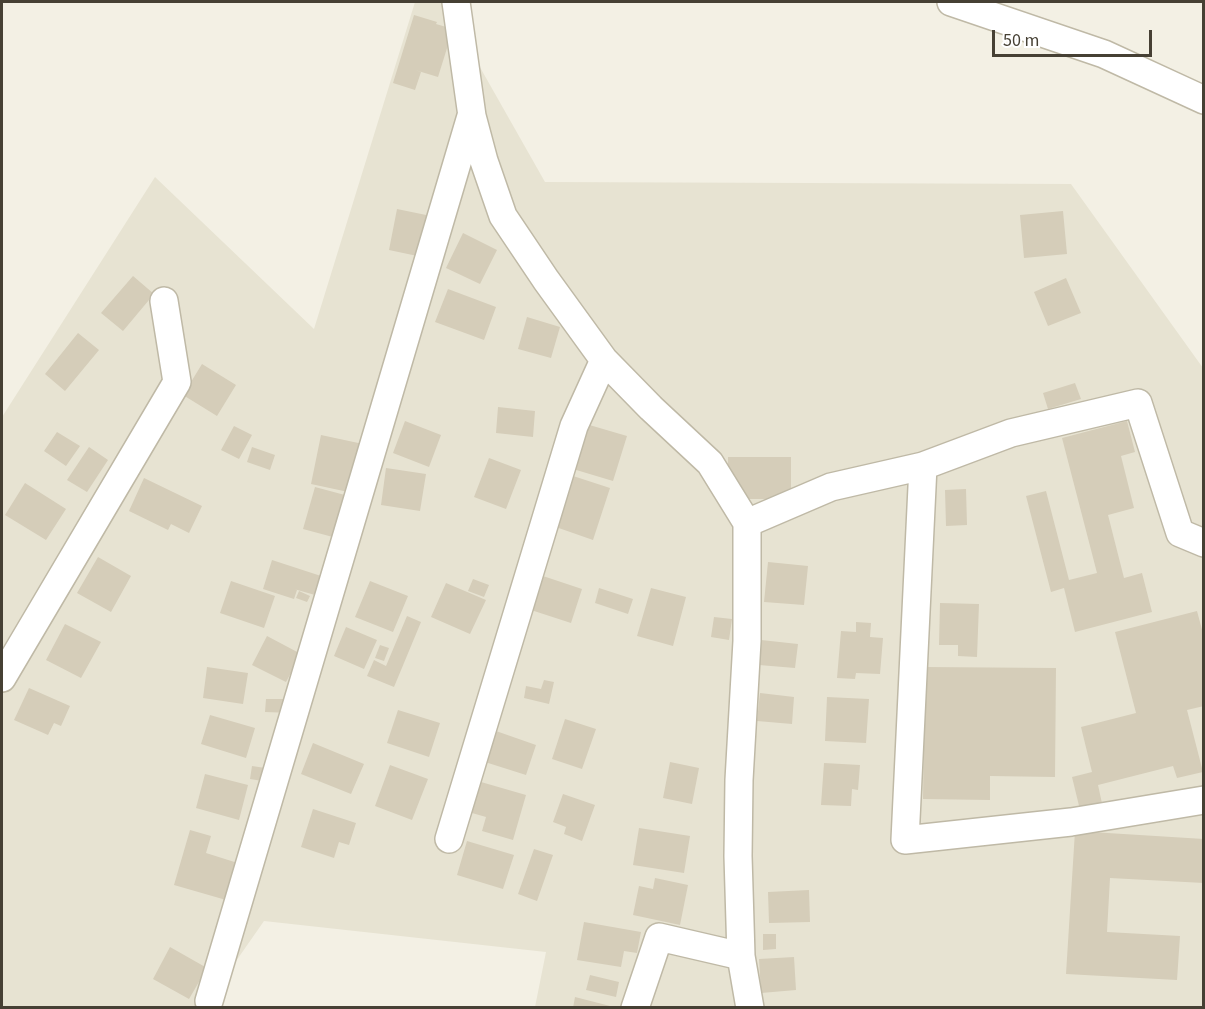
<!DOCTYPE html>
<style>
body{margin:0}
#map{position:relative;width:1205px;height:1009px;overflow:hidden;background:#f3f0e4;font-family:"Source Sans 3",sans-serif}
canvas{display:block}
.frame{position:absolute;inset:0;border:3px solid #464034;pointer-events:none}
.scale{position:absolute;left:992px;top:30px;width:160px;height:27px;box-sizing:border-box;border:3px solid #464034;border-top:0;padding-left:8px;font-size:18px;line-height:21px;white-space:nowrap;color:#464034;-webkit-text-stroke:4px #fff;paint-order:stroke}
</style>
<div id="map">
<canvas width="1205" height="1009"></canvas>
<div class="frame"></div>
<div class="scale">50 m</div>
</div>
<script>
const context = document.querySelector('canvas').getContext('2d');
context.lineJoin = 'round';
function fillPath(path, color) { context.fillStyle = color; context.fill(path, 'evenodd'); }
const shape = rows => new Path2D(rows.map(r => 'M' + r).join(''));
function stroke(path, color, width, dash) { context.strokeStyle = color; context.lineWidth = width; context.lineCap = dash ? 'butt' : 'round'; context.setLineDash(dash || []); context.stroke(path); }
fillPath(shape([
 [415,2,443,2,545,182,1071,184,1203,368,1203,1007,535,1007,546,952,264,921,204,1007,2,1007,2,417,155,177,314,329]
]), '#e7e3d2');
fillPath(shape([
 [414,15,437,22,436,24,453,29,438,77,415,70,421,72,415,90,393,83],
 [397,209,431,216,422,257,389,250],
 [1063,211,1067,254,1024,258,1020,215],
 [463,233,497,250,480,284,446,268],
 [133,276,154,294,123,331,101,313],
 [1066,278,1081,313,1048,326,1034,292],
 [448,289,496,307,484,340,435,322],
 [527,317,560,327,551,358,518,349],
 [78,333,99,350,65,391,45,374],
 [202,364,236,385,217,416,183,395],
 [1075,383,1081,399,1048,409,1043,393],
 [498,407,535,411,533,437,496,433],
 [405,421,441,435,429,467,393,453],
 [1127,421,1135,452,1121,456,1134,508,1108,515,1124,578,1142,573,1152,612,1075,632,1064,588,1051,592,1026,496,1046,491,1069,580,1097,573,1062,438],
 [586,424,627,436,613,481,573,469],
 [234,426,252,435,239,459,221,450],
 [57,432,80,446,66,466,44,451],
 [321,435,363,444,353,493,311,484],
 [89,447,108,460,87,492,67,480],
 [252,447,275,455,270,470,247,462],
 [728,457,791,457,791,499,739,499,728,484],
 [489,458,521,470,506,509,474,497],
 [386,468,426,474,420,511,381,505],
 [570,475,610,488,593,540,553,526],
 [144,478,202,506,189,533,171,524,168,530,129,511],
 [25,483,66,509,46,540,5,515],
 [315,487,356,498,344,540,303,529],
 [966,489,967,525,946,526,945,490],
 [98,557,131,576,111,612,77,593],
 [272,560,321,576,315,595,294,589,297,590,294,599,263,589],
 [768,562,808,566,804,605,764,602],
 [543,576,582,589,571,623,531,610],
 [473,579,489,585,484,597,468,591],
 [231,581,275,596,264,628,220,613],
 [370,581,408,596,393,632,355,617],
 [446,583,486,600,470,634,431,617],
 [599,588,633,599,628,614,595,603],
 [651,588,686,597,673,646,637,636],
 [299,591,310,596,307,602,296,598],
 [940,603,979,604,977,657,958,656,958,645,939,645],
 [1197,611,1204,637,1204,706,1187,710,1203,772,1177,778,1173,766,1098,785,1103,808,1081,814,1072,777,1092,772,1081,727,1136,713,1115,632],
 [407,616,421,622,394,687,367,676,374,660,386,666],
 [714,617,732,619,729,640,711,637],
 [856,622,871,623,870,637,883,638,880,674,856,673,855,679,837,678,841,631,856,632],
 [65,624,101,642,81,678,46,660],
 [346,627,377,640,364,669,334,656],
 [267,636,301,654,286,682,252,665],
 [761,640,798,644,795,668,759,665],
 [380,645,389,648,384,661,375,658],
 [207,667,248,673,243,704,203,698],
 [925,667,1056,668,1055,777,990,776,990,800,923,799],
 [544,680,554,682,549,704,524,698,526,686,541,689],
 [29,688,70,706,61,726,54,723,48,735,14,720],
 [760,693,794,697,792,724,757,721],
 [827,697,869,699,866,743,825,741],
 [266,699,293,699,293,713,265,712],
 [398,710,440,723,429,757,387,743],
 [210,715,255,728,246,758,201,744],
 [565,719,596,729,582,769,552,759],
 [496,731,536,745,526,775,485,762],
 [313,743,364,764,351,794,301,774],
 [670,762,699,768,692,804,663,798],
 [824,763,860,765,858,790,852,789,851,806,821,805],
 [390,765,428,779,412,820,375,806],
 [252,766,272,769,269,782,250,779],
 [205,774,248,785,239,820,196,808],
 [481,782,526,795,513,840,482,831,486,817,472,813],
 [563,794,595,805,582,841,564,834,566,827,553,822],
 [313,809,356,823,349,845,339,842,334,858,301,847],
 [639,828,690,836,684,873,633,865],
 [190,830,211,836,206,853,244,865,233,902,174,885],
 [1075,831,1204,839,1204,883,1110,878,1107,932,1180,936,1177,980,1066,974],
 [467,841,514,855,503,889,457,875],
 [534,849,553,855,537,901,518,894],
 [655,878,688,885,680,925,633,915,639,886,653,889],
 [809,890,810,922,769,923,768,892],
 [584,922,641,932,637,953,624,951,621,967,577,960],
 [763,934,776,934,776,949,763,950],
 [170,947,207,968,189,999,153,979],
 [794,957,796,990,761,993,759,959],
 [590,975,619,982,616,997,586,990],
 [575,997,614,1007,614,1008,573,1008]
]), '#d5cdb9');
const minor = shape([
 [456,2,472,116,484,161,503,216,546,280,604,360,651,408,710,463,747,523,747,641,739,780,738,856,741,956,750,1008],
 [951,2,1104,54,1204,100],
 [923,466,905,840,1071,822,1204,800],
 [747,523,831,487,923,466,1011,433,1138,403,1180,533,1204,543],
 [2,678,177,382,164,301],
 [449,839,574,426,604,360],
 [209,1001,471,116],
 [635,1008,659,937,741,956]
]);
stroke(minor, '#bfb9a6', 30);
stroke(minor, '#fff', 27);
</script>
